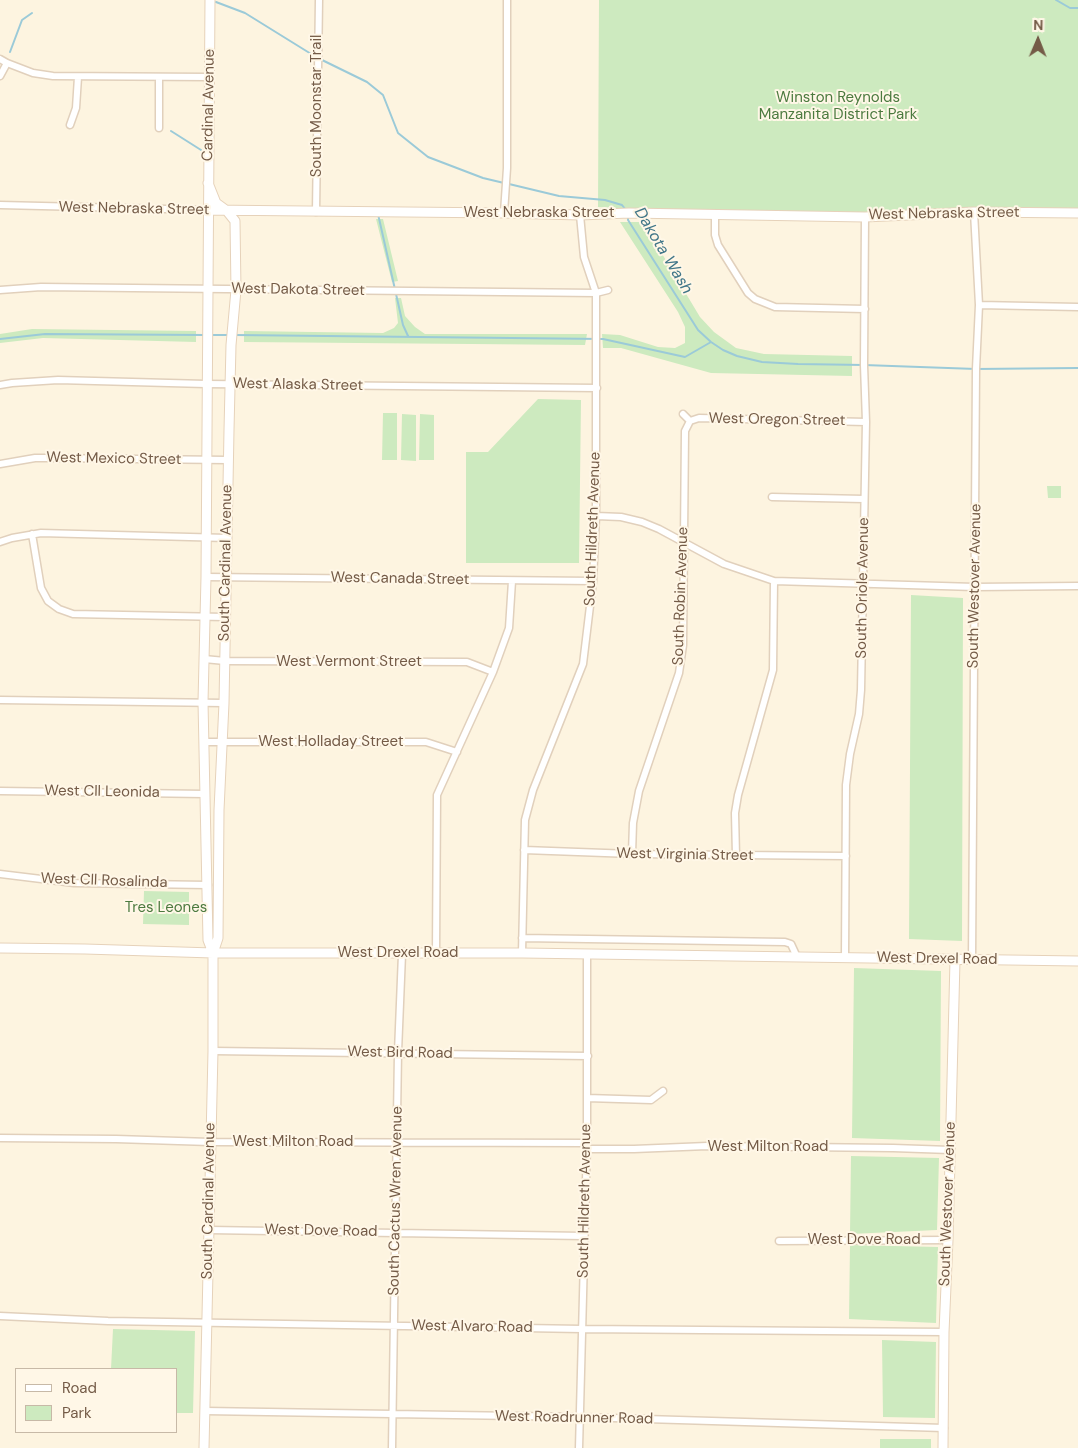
<!DOCTYPE html>
<style>
body{margin:0}
#map{position:relative;width:1078px;height:1448px;overflow:hidden;background:#fdf4e0;font-family:"DM Sans",sans-serif}
canvas{display:block}
.legend{position:absolute;left:15px;top:1368px;width:162px;height:65px;box-sizing:border-box;background:#fff7e7;border:1px solid #c7b9a7;margin:0;padding:6px 9px;list-style:none;font-size:15px;color:#745b47}
.legend li{display:flex;align-items:center;gap:10px;height:25px}
.legend b{width:25px;border:1px solid #c7b9a7}
.north{position:absolute;left:1013px;top:15px;width:50px;height:50px;-webkit-text-stroke:4px #fff7e7;paint-order:stroke;rotate:1deg;font-size:14px;font-weight:700;line-height:20px;text-align:center;color:#745b47}
.north::after{content:'';display:block;margin:auto;width:18px;height:22px;background:#745b47;clip-path:polygon(50% 0,100% 100%,50% 72%,0 100%)}
</style>
<div id="map">
<canvas width="1078" height="1448"></canvas>
<ul class="legend">
<li><b style="height:6px;background:#fff"></b>Road</li>
<li><b style="height:14px;background:#cdeabf"></b>Park</li>
</ul>
<div class="north">N</div>
</div>
<script>
const context = document.querySelector('canvas').getContext('2d');
context.lineJoin = 'round';
function fillPath(path, color) { context.fillStyle = color; context.fill(path, 'evenodd'); }
const shape = rows => new Path2D(rows.map(r => 'M' + r).join(''));
function stroke(path, color, width, dash) { context.strokeStyle = color; context.lineWidth = width; context.lineCap = dash ? 'butt' : 'round'; context.setLineDash(dash || []); context.stroke(path); }
function write(font, color, halo, rows, align = 'center') {
  context.font = font + ' "DM Sans",sans-serif'; context.lineWidth = 4; context.setLineDash([]); context.textBaseline = 'middle'; context.strokeStyle = halo; context.fillStyle = color; for (const [text, x, y, turn = 0] of rows) {
    context.save(); context.translate(x, y); context.rotate((+turn || 0) * Math.PI / 180); context.textAlign = isNaN(turn) ? turn : align; if (halo) context.strokeText(text, 0, 0); context.fillText(text, 0, 0); context.restore();
  }
}
fillPath(shape([
 [599,0,1078,0,1078,208,991,208,867,213,638,210,598,207],
 [376,219,383,219,398,281,392,282],
 [620,222,643,222,700,317,714,332,736,348,764,354,852,356,852,376,711,373,621,348,603,348,602,334,620,335,658,347,675,348,685,343,685,327,678,312],
 [395,298,401,298,405,316,415,327,425,334,587,334,585,345,244,342,244,331,383,333,394,328,398,323],
 [32,329,196,331,196,342,43,338,0,343,0,334],
 [538,399,581,400,579,563,466,563,466,452,488,452],
 [383,413,397,413,397,460,382,460],
 [402,414,416,415,416,461,401,460],
 [420,414,434,415,434,460,419,460],
 [1047,486,1061,486,1061,498,1048,498],
 [911,595,963,598,962,941,909,939],
 [144,891,189,892,189,925,143,924],
 [854,968,941,971,940,1141,852,1138],
 [851,1156,939,1158,937,1230,850,1234],
 [850,1245,938,1247,936,1323,849,1319],
 [113,1329,195,1331,193,1413,176,1413,176,1369,111,1369],
 [882,1340,936,1342,935,1418,883,1417],
 [880,1439,931,1439,931,1448,880,1448]
]), '#cdeabf');
stroke(shape([
 [1056,0,1070,8,1078,8],
 [216,2,245,13,316,57],
 [10,52,22,20,32,13],
 [320,59,367,82,383,95,398,133,428,157,483,178,504,183],
 [171,131,201,150],
 [509,184,559,196,605,200,622,205,626,210],
 [378,214,403,325,408,336],
 [628,217,628,220,698,330,711,342,723,350,737,356,762,362,798,364,864,365,976,369,1078,368],
 [210,335,230,335],
 [235,335,603,339,685,357,711,342],
 [0,339,45,334,205,335]
]), '#9bcad8', 2);
const street = shape([
 [0,59,7,63,33,73,53,76,209,77],
 [0,76,7,63],
 [70,125,76,108,78,77],
 [159,128,159,77],
 [0,205,208,210],
 [316,212,319,0],
 [504,213,507,168,507,0],
 [715,215,715,235,718,245,748,293,755,299,775,307,865,309],
 [0,290,41,287,596,293,608,290],
 [979,305,1078,307],
 [0,385,12,383,58,380,206,384,597,388],
 [683,414,690,421],
 [690,421,699,418,866,422],
 [0,464,35,458,49,458,228,460],
 [772,497,864,499],
 [596,516,621,517,642,522,659,529,724,564,774,581,975,587,1078,586],
 [32,534,41,588,48,601,59,609,73,614,225,617],
 [0,542,12,538,41,533,227,538],
 [206,577,593,581],
 [204,659,225,661,467,662,493,672],
 [0,700,224,703],
 [204,742,426,742,457,752],
 [0,791,205,794],
 [524,850,632,854,846,856],
 [632,854,633,823,639,791,679,673,683,645,685,431,690,421],
 [736,856,735,813,738,795,773,670,774,581],
 [0,874,74,883,208,885],
 [522,938,785,942,791,944,797,957],
 [436,953,437,795,493,672,509,628,512,581],
 [522,953,525,820,533,790,583,664,593,581,596,516,596,293,584,257,580,215],
 [845,958,846,785,850,754,859,714,861,690,866,422,864,365,865,217],
 [972,960,976,369,979,305,974,212],
 [213,1051,588,1056],
 [587,1098,651,1100,663,1091],
 [0,1138,116,1139,210,1142,587,1143],
 [587,1149,634,1149,707,1146,893,1148,950,1150],
 [209,1230,584,1236],
 [779,1241,948,1240],
 [0,1316,108,1321,582,1329,944,1332],
 [205,1411,579,1417,944,1428],
 [392,1448,398,1052,402,954],
 [579,1448,587,1143,587,954]
]);
const secondary = shape([
 [210,0,206,577,203,702,208,940,213,953],
 [208,210,504,213,580,215,629,213,865,217,974,212,1078,213],
 [0,948,85,949,213,953,522,953,1078,961],
 [204,1448,213,1051,213,953,218,938,219,810,224,703,229,430,231,345,236,290,235,221,227,211,216,203,208,183],
 [943,1448,944,1332,948,1240,955,960]
]);
stroke(street, '#e1d0bc', 9);
stroke(secondary, '#e6d2ba', 11);
stroke(street, '#fff', 6);
stroke(secondary, '#fff', 9);
write('15px', '#4c7a3f', '#fff7e7', [
 ["Winston Reynolds",838,98],
 ["Manzanita District Park",838,115],
 ["Tres Leones",166,908]
]);
write('15px', '#745b47', '#fff7e7', [
 ["Cardinal Avenue",209,105,-89],
 ["South Moonstar Trail",317,106,-90],
 ["West Nebraska Street",134,209,1],
 ["West Nebraska Street",539,213],
 ["West Nebraska Street",944,214,-1],
 ["West Dakota Street",298,290,1],
 ["West Alaska Street",298,385,1],
 ["West Oregon Street",777,420,1],
 ["West Mexico Street",114,459,1],
 ["South Hildreth Avenue",593,529,-88],
 ["South Cardinal Avenue",226,563,-89],
 ["West Canada Street",400,579,1],
 ["South Westover Avenue",975,586,-89],
 ["South Oriole Avenue",863,588,-89],
 ["South Robin Avenue",681,596,-88],
 ["West Vermont Street",349,662],
 ["West Holladay Street",331,742],
 ["West Cll Leonida",102,792,1],
 ["West Virginia Street",685,855,1],
 ["West Cll Rosalinda",104,881,2],
 ["West Drexel Road",398,953],
 ["West Drexel Road",937,959,1],
 ["West Bird Road",400,1053,1],
 ["West Milton Road",293,1142],
 ["West Milton Road",768,1147],
 ["South Cardinal Avenue",209,1201,-89],
 ["South Cactus Wren Avenue",396,1201,-89],
 ["South Hildreth Avenue",585,1201,-89],
 ["South Westover Avenue",948,1204,-88],
 ["West Dove Road",321,1231,1],
 ["West Dove Road",864,1240],
 ["West Alvaro Road",472,1327,1],
 ["West Roadrunner Road",574,1418,1]
]);
write('italic 16px', '#417688', '#fff7e7', [
 ["Dakota Wash",663,251,59]
]);
</script>
